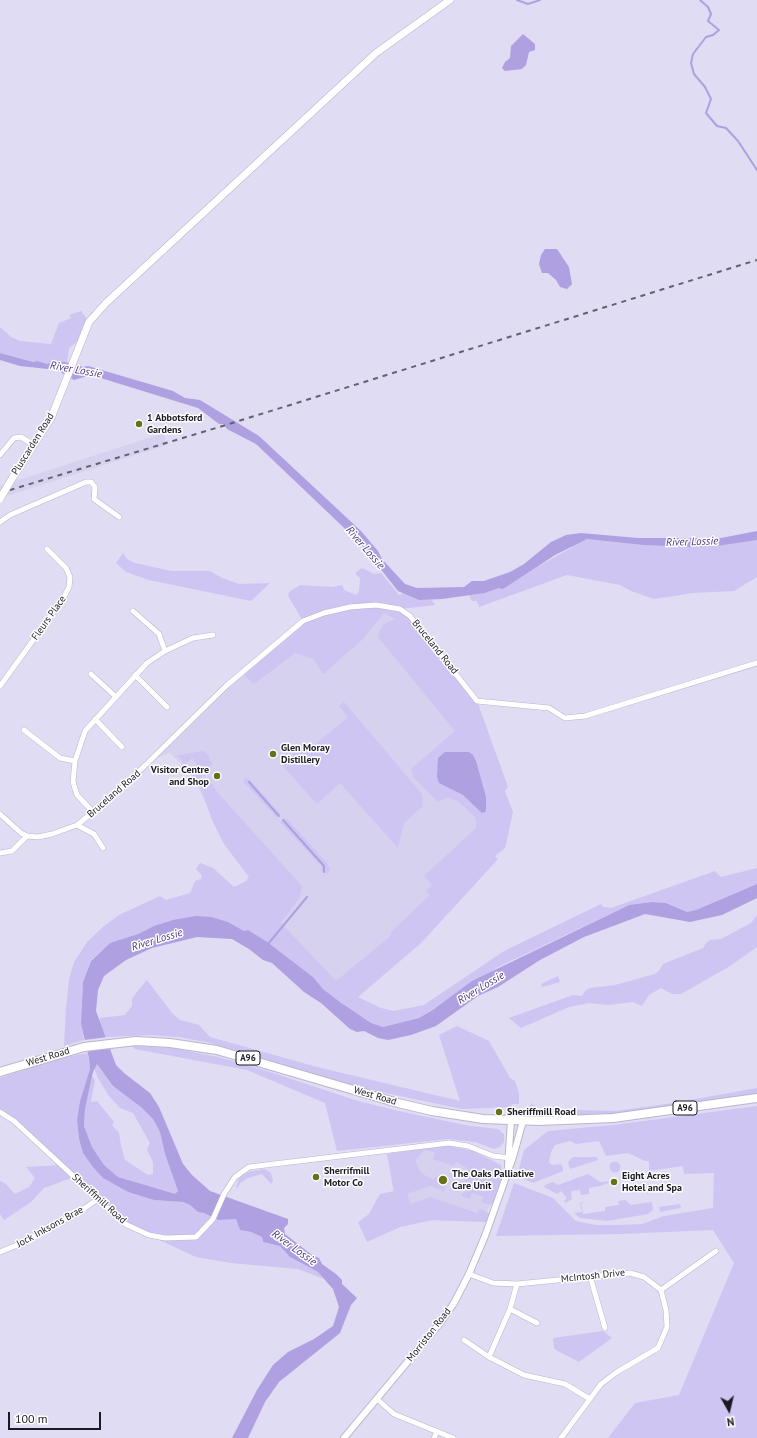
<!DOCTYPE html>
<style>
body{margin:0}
#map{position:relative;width:757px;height:1438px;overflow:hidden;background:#e0dcf3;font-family:"PT Sans",sans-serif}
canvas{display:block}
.north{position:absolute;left:709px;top:1390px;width:40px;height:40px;-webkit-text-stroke:3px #fff;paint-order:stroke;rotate:172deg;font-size:11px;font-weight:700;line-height:16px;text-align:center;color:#1b1a22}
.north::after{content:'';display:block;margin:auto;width:14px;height:18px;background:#1b1a22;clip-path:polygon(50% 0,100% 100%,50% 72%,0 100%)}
.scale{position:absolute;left:8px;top:1412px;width:93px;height:18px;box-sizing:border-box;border:2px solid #1b1a22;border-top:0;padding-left:5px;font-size:12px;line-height:14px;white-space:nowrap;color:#1b1a22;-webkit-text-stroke:3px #fff;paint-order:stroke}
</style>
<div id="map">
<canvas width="757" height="1438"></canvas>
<div class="north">N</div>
<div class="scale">100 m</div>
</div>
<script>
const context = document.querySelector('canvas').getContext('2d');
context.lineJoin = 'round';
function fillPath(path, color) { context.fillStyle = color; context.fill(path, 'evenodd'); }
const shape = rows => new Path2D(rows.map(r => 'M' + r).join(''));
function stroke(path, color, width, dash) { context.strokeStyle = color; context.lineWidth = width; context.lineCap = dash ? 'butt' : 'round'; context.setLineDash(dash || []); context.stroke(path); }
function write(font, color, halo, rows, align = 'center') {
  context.font = font + ' "PT Sans",sans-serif'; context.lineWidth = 3; context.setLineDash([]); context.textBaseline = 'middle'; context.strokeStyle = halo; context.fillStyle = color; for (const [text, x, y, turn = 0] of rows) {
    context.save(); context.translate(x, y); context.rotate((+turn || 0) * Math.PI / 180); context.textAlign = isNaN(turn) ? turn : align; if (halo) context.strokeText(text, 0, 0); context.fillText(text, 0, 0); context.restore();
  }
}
fillPath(shape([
 [164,433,167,445,0,498,0,486],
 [376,609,397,615,472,703,505,848,495,856,498,859,421,943,357,997,272,936,288,913,224,844,213,822,204,799,191,774,170,753,158,757,157,756,226,686,289,634],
 [438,1147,495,1169,490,1203,484,1222,432,1220,400,1227,387,1154]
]), '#d7d1f0');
fillPath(shape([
 [81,311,89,322,82,338,69,348,67,363,57,361,47,364,37,361,33,362,0,353,0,327,11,337,20,341,51,344,59,323,71,318,69,315],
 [587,539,643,545,688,547,717,546,757,540,757,577,734,591,693,593,654,599,631,591,620,585,567,575,479,607,477,601,472,601,469,595,485,593,499,588,571,548,577,543],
 [123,553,127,559,135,563,171,571,210,571,222,578,239,584,270,583,251,601,149,580,126,572,116,563],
 [362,568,374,574,381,573,399,595,404,593,419,600,431,599,435,605,400,609,410,616,477,701,508,787,505,791,513,812,505,848,495,856,498,859,421,943,358,997,381,1008,394,1011,424,1005,504,951,601,904,603,907,611,908,715,871,721,877,757,868,757,884,696,910,687,912,666,903,652,902,629,905,500,966,419,1018,383,1027,371,1023,340,1002,323,989,313,977,248,930,244,931,228,922,154,926,138,934,110,943,91,960,83,982,81,1024,84,1040,64,1046,66,1009,69,980,74,962,87,942,104,926,119,915,160,896,166,900,190,893,195,881,201,879,202,876,196,869,200,863,213,868,234,887,246,881,249,877,224,844,213,822,199,784,196,785,191,774,200,768,192,758,185,764,178,757,174,756,203,751,209,755,209,759,213,764,203,772,199,782,205,781,212,784,218,793,302,886,300,897,281,923,336,981,392,935,390,933,430,895,426,891,432,885,424,876,476,828,476,818,459,802,448,797,438,802,414,778,411,769,455,731,378,637,379,632,384,624,395,619,384,613,362,640,323,674,313,659,295,653,254,684,244,675,303,621,288,596,289,592,300,585,333,587,342,585,344,590,356,595,359,592,360,578,355,573],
 [344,702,422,794,423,806,404,823,398,848,340,783,317,804,281,764,306,743,311,748,348,717,339,706],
 [246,778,249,779,279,812,281,815,277,818,243,781],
 [284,818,287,819,328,864,330,869,328,874,321,871,321,866,280,822],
 [757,915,757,947,730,966,681,994,672,994,661,988,649,995,642,1006,633,1002,608,1005,589,1003,569,1007,521,1028,509,1018,573,995,582,996,586,990,590,988,615,985,655,974,659,971,663,964,703,948,706,943,710,940,721,939,751,923],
 [558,976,560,982,542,987,541,984],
 [147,980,172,1013,180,1020,199,1025,210,1037,317,1067,460,1101,439,1035,457,1026,489,1041,510,1078,515,1081,519,1093,519,1104,513,1104,510,1107,462,1109,362,1088,211,1043,179,1037,149,1035,106,1037,100,1023,100,1018,125,1015,132,1006,132,998],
 [132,1046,172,1048,218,1057,264,1070,358,1101,403,1112,470,1126,498,1129,504,1134,504,1142,500,1147,494,1149,475,1142,448,1139,337,1151,325,1103,247,1070,135,1049],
 [88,1053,90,1069,80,1101,77,1120,79,1139,83,1153,103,1178,128,1192,154,1200,183,1202,190,1205,198,1212,204,1213,216,1220,236,1219,240,1230,251,1232,262,1237,263,1242,280,1246,290,1257,318,1272,324,1279,298,1269,231,1263,196,1257,125,1224,74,1177,44,1188,31,1202,4,1220,0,1214,0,1181,6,1184,15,1194,29,1187,35,1178,26,1167,60,1165,14,1121,0,1112,0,1078,61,1058],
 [97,1064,113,1086,142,1108,153,1119,160,1132,165,1154,178,1191,175,1195,118,1177,104,1165,92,1147,84,1126,85,1109,92,1076,95,1080,91,1102,97,1101,114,1122,112,1125,119,1133,121,1146,125,1160,148,1175,153,1174,153,1162,147,1150,150,1143,133,1113,120,1108,109,1096,98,1078,94,1068],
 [757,1088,757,1094,616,1114,554,1117,554,1115,534,1114,529,1111,528,1108,532,1103,537,1109,616,1111,673,1103],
 [757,1106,757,1438,608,1438,635,1403,679,1395,734,1263,713,1230,621,1234,496,1236,514,1183,553,1198,576,1221,596,1225,621,1225,642,1224,664,1216,713,1208,714,1173,684,1174,683,1166,649,1171,649,1161,645,1161,628,1153,606,1156,599,1141,576,1144,570,1141,555,1145,551,1152,549,1162,552,1165,561,1164,563,1168,563,1171,533,1183,517,1176,524,1150,548,1131,613,1125],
 [445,1145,473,1151,501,1165,502,1175,493,1203,490,1205,481,1202,483,1197,472,1193,470,1199,462,1196,462,1194,466,1191,461,1182,468,1179,470,1175,467,1168,456,1162,454,1166,433,1159,435,1152,424,1150,415,1161,421,1173,434,1180,435,1177,438,1177,436,1182,446,1185,444,1191,430,1186,407,1194,411,1204,430,1197,477,1213,479,1209,487,1212,489,1213,486,1222,432,1220,400,1227,367,1242,358,1222,369,1214,380,1194,394,1191,387,1154],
 [573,1157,597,1157,598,1160,570,1169,568,1162],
 '609.5 1167a5.5 5.5 0 1 1 11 0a5.5 5.5 0 1 1-11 0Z',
 [265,1169,271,1173,273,1181,271,1184,262,1174,248,1178,240,1183,238,1188,236,1187,239,1178,248,1172],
 [588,1174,600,1182,614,1181,600,1186,589,1188,589,1194,581,1195,580,1190,571,1191,572,1199,565,1203,564,1201,567,1198,561,1191,557,1194,544,1187,545,1185,553,1182,558,1185],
 [625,1200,631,1205,652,1202,653,1210,648,1214,607,1221,580,1218,574,1213,582,1212,580,1203,584,1202,581,1204,583,1214,605,1211,605,1207,619,1205,618,1201],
 [680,1204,681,1208,660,1212,659,1207],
 [603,1331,612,1338,579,1362,554,1349,553,1338]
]), '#cec5f2');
fillPath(shape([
 [523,34,535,44,535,50,529,52,526,65,522,69,505,71,502,68,505,62,510,58,511,46],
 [545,249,557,249,569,267,572,284,567,289,560,287,556,280,548,273,542,273,539,264,541,255],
 [0,353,33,362,37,361,47,364,57,361,78,364,82,367,88,366,173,391,185,398,200,400,259,436,361,531,378,551,382,559,405,584,417,588,464,587,472,581,484,581,510,572,524,564,551,542,566,535,581,533,638,538,721,538,757,531,757,540,717,546,688,547,643,545,587,539,555,555,503,589,499,588,485,593,442,599,419,600,398,591,361,544,256,444,227,429,224,424,219,424,198,408,91,375,74,380,57,370,20,366,0,360],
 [445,752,469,752,473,755,476,761,486,797,486,811,485,812,482,813,463,795,439,783,437,777,438,758],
 [757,884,757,898,722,915,690,922,645,914,584,937,540,960,498,987,478,996,436,1026,411,1035,388,1040,378,1038,364,1031,357,1032,350,1029,321,1003,304,992,272,963,263,960,249,949,232,939,197,937,152,948,126,960,104,976,98,990,96,1011,116,1065,124,1073,150,1093,159,1107,183,1164,192,1175,210,1191,288,1219,288,1224,284,1228,285,1234,312,1255,319,1258,322,1264,336,1274,342,1280,342,1284,357,1298,351,1305,340,1333,279,1382,265,1402,248,1438,232,1438,257,1390,273,1365,288,1352,314,1339,333,1326,339,1307,333,1289,318,1272,290,1257,280,1246,263,1242,262,1237,251,1232,240,1230,236,1219,218,1220,204,1213,198,1212,190,1205,183,1202,154,1200,128,1192,103,1178,93,1167,83,1153,79,1139,77,1120,80,1101,90,1069,89,1058,81,1024,83,982,91,961,110,943,138,934,154,926,173,920,196,916,211,917,228,922,244,931,248,930,267,942,313,977,323,989,340,1002,371,1023,383,1027,419,1018,434,1009,472,981,629,905,652,902,666,903,687,912,696,910],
 [97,1064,113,1086,142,1108,153,1119,160,1132,165,1154,178,1191,175,1194,118,1177,104,1165,92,1147,84,1126,85,1109,93,1072]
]), '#aea0e1');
fillPath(shape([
 [108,1037,113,1047,86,1052,84,1040]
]), '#e0dcf3');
stroke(shape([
 [517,0,528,4,540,0],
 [700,0,708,7,711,14,708,21,719,30,713,35,706,37,693,54,691,63,694,74,705,87,711,99,706,113,717,126,726,128,738,141,757,170],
 [249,782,279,816],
 [283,820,324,866,324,872],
 [268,944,307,897]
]), '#aea0e1', 2);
const minor = shape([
 [0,455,14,438,21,437,34,445],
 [0,522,10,515,86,482,91,482,95,487,94,499,119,517],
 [133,611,159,634,165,651],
 [91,674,115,696],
 [135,675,167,707],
 [0,686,63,599,69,587,70,577,66,568,47,549],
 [95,719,122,747],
 [24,730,60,758,75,761],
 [93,812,77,795,73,782,75,761,85,731,147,663,165,651,193,638,213,635],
 [0,814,21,833,27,836,38,837,52,834,77,825,119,791,226,686,303,621,324,613,350,607,376,605,400,609,410,616,477,701,549,708,565,718,585,716,757,663],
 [77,825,94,834,103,848],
 [0,853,12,851,27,836],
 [0,1112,14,1121,125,1224,149,1235,165,1238,196,1237,213,1219,224,1194,235,1177,249,1167,449,1143,468,1146,493,1156,511,1158],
 [0,1252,27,1241,85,1208,98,1199],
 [469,1274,493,1283,517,1284,630,1273,644,1277,661,1290,666,1310,667,1327,658,1348,617,1372,601,1384,561,1438],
 [590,1276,605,1328],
 [661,1290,716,1251],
 [510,1309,537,1323],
 [464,1340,489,1357,524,1375,565,1384,590,1399],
 [489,1357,510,1309,517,1284],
 [377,1399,394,1414,453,1438],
 [434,1438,437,1432]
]);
const tertiary = shape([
 [508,1166,511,1120],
 [344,1438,440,1323,454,1303,469,1274,485,1236,513,1157,523,1121]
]);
const secondary = shape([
 [13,477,51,418,89,322,106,303,376,53,450,0]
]);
const trunk = shape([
 [0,1072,84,1047,136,1041,170,1043,217,1050,398,1103,432,1111,483,1119,539,1121,613,1118,757,1098]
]);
stroke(minor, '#b9b5cc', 6);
stroke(tertiary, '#b9b5cc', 8);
stroke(secondary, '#b9b5cc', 8);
stroke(trunk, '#b9b5cc', 10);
stroke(minor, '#fff', 5);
stroke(tertiary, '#fff', 6);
stroke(secondary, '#fff', 7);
stroke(trunk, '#fff', 8);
stroke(shape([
 [0,493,216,428,757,260]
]), '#63616f', 2, [5, 5]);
const secondaryBridge = shape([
 [0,499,13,477]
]);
stroke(secondaryBridge, '#b9b5cc', 8, []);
stroke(secondaryBridge, '#fff', 7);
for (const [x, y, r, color] of [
 [139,424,4,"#66711a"],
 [273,754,4,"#66711a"],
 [217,776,4,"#66711a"],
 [499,1112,4,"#66711a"],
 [316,1177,4,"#66711a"],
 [443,1180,5,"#66711a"],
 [614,1182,4,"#66711a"]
]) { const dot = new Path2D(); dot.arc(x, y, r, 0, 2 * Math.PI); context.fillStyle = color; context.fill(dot); stroke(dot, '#fff', 1.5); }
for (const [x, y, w] of [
 [248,1058,24],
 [685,1108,24]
]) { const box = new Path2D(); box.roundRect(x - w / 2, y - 7, w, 14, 3); context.fillStyle = '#fff'; context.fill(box); stroke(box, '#1b1a22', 1); }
write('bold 9px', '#1b1a22', null, [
 ["A96",248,1058],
 ["A96",685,1108]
]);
write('bold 10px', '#1b1a22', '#fff', [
 ["1 Abbotsford",147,418],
 ["Gardens",147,430],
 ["Glen Moray",281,748],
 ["Distillery",281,760],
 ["Visitor Centre",209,770,"right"],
 ["and Shop",209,782,"right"],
 ["Sheriffmill Road",507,1112],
 ["Sherrifmill",324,1171],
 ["Motor Co",324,1183],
 ["The Oaks Palliative",452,1174],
 ["Care Unit",452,1186],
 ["Eight Acres",622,1176],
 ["Hotel and Spa",622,1188]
], 'left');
write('10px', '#1b1a22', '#fff', [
 ["Pluscarden Road",33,444,-58],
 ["Fleurs Place",49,618,-55],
 ["Bruceland Road",435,647,51],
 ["Bruceland Road",114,794,-41],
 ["West Road",48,1057,-17],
 ["West Road",375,1096,16],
 ["Sheriffmill Road",99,1199,42],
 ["Jock Inksons Brae",50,1227,-29],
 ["McIntosh Drive",593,1276,-6],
 ["Morriston Road",429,1335,-52]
]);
write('italic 11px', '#4e3884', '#fff', [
 ["River Lossie",76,370,10],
 ["River Lossie",692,542,-2],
 ["River Lossie",365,548,49],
 ["River Lossie",157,940,-17],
 ["River Lossie",481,988,-31],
 ["River Lossie",294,1248,36]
]);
</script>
